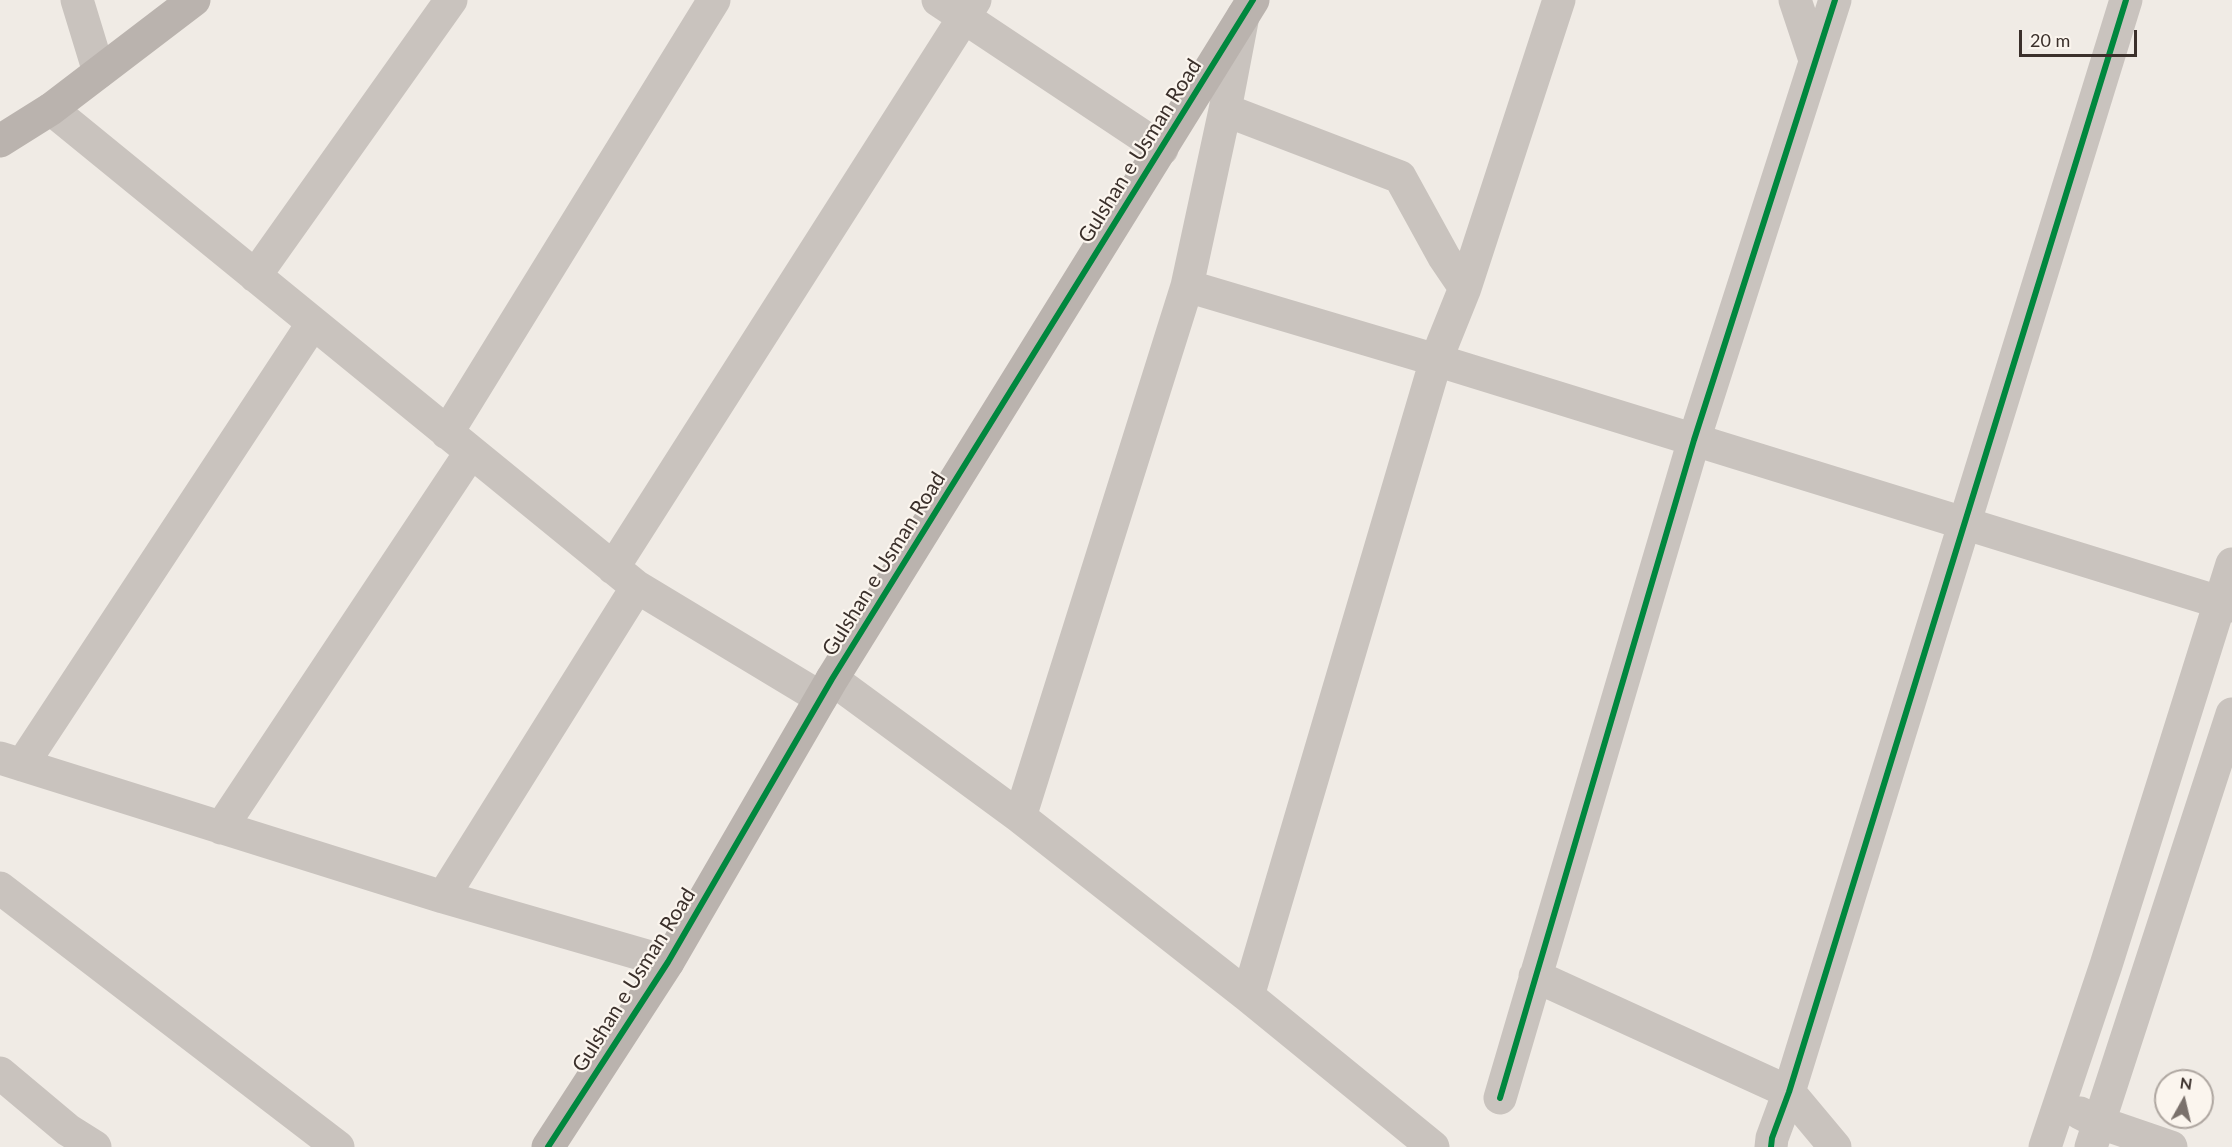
<!DOCTYPE html>
<style>
body{margin:0}
#map{position:relative;width:2232px;height:1147px;overflow:hidden;background:#f0ebe5;font-family:Lato,sans-serif}
canvas{display:block}
.north{position:absolute;left:2154px;top:1069px;width:60px;height:60px;box-sizing:border-box;background:#fbf5ee;border:2px solid #aea6a0;border-radius:50%;rotate:8deg;font-size:16px;font-weight:700;line-height:24px;text-align:center;color:#3b302b}
.north::after{content:'';display:block;margin:auto;width:21px;height:27px;background:#7a716c;clip-path:polygon(50% 0,100% 100%,50% 72%,0 100%)}
.scale{position:absolute;left:2019px;top:30px;width:118px;height:27px;box-sizing:border-box;border:3px solid #3b302b;border-top:0;padding-left:8px;font-size:18px;line-height:21px;white-space:nowrap;color:#3b302b;-webkit-text-stroke:4px #fbf5ee;paint-order:stroke}
</style>
<div id="map">
<canvas width="2232" height="1147"></canvas>
<div class="north">N</div>
<div class="scale">20 m</div>
</div>
<script>
const context = document.querySelector('canvas').getContext('2d');
context.lineJoin = 'round';
const shape = rows => new Path2D(rows.map(r => 'M' + r).join(''));
function stroke(path, color, width, dash) { context.strokeStyle = color; context.lineWidth = width; context.lineCap = dash ? 'butt' : 'round'; context.setLineDash(dash || []); context.stroke(path); }
function write(font, color, halo, rows, align = 'center') {
  context.font = font + ' Lato,sans-serif'; context.lineWidth = 4.5; context.setLineDash([]); context.textBaseline = 'middle'; context.strokeStyle = halo; context.fillStyle = color; for (const [text, x, y, turn = 0] of rows) {
    context.save(); context.translate(x, y); context.rotate((+turn || 0) * Math.PI / 180); context.textAlign = isNaN(turn) ? turn : align; if (halo) context.strokeText(text, 0, 0); context.fillText(text, 0, 0); context.restore();
  }
}
stroke(shape([
 [77,0,99,72],
 [938,0,1162,149],
 [1795,0,1815,60],
 [51,109,637,587,821,698],
 [1225,110,1400,177,1444,257,1465,288],
 [255,276,451,0],
 [1187,286,1436,360,2232,606],
 [447,433,714,0],
 [613,568,975,0],
 [832,679,1020,817,1248,996,1433,1147],
 [0,758,443,897,668,962],
 [22,765,313,323],
 [1020,817,1187,286,1225,110,1243,16],
 [221,828,471,452],
 [0,888,338,1147],
 [443,897,637,587],
 [1535,976,1789,1092,1835,1147],
 [1248,996,1436,360,1465,288,1559,0],
 [0,1073,68,1130,95,1147],
 [1500,1098,1694,440,1835,0],
 [2080,1113,2098,1122,2171,1147],
 [1771,1147,1772,1138,1789,1092,2126,0],
 [2045,1147,2106,965,2232,564],
 [2091,1147,2232,714]
]), '#c9c3be', 33);
stroke(shape([
 [0,141,51,109,194,0],
 [548,1147,668,962,832,679,1253,0]
]), '#bab3ae', 33);
stroke(shape([
 [1500,1098,1694,440,1835,0],
 [548,1147,668,962,832,679,1253,0],
 [1771,1147,1772,1138,1789,1092,2126,0]
]), '#00873e', 6);
write('21px', '#3b302b', '#fbf5ee', [
 ["Gulshan e Usman Road",1140,151,-58],
 ["Gulshan e Usman Road",884,564,-58],
 ["Gulshan e Usman Road",634,980,-58]
]);
</script>
